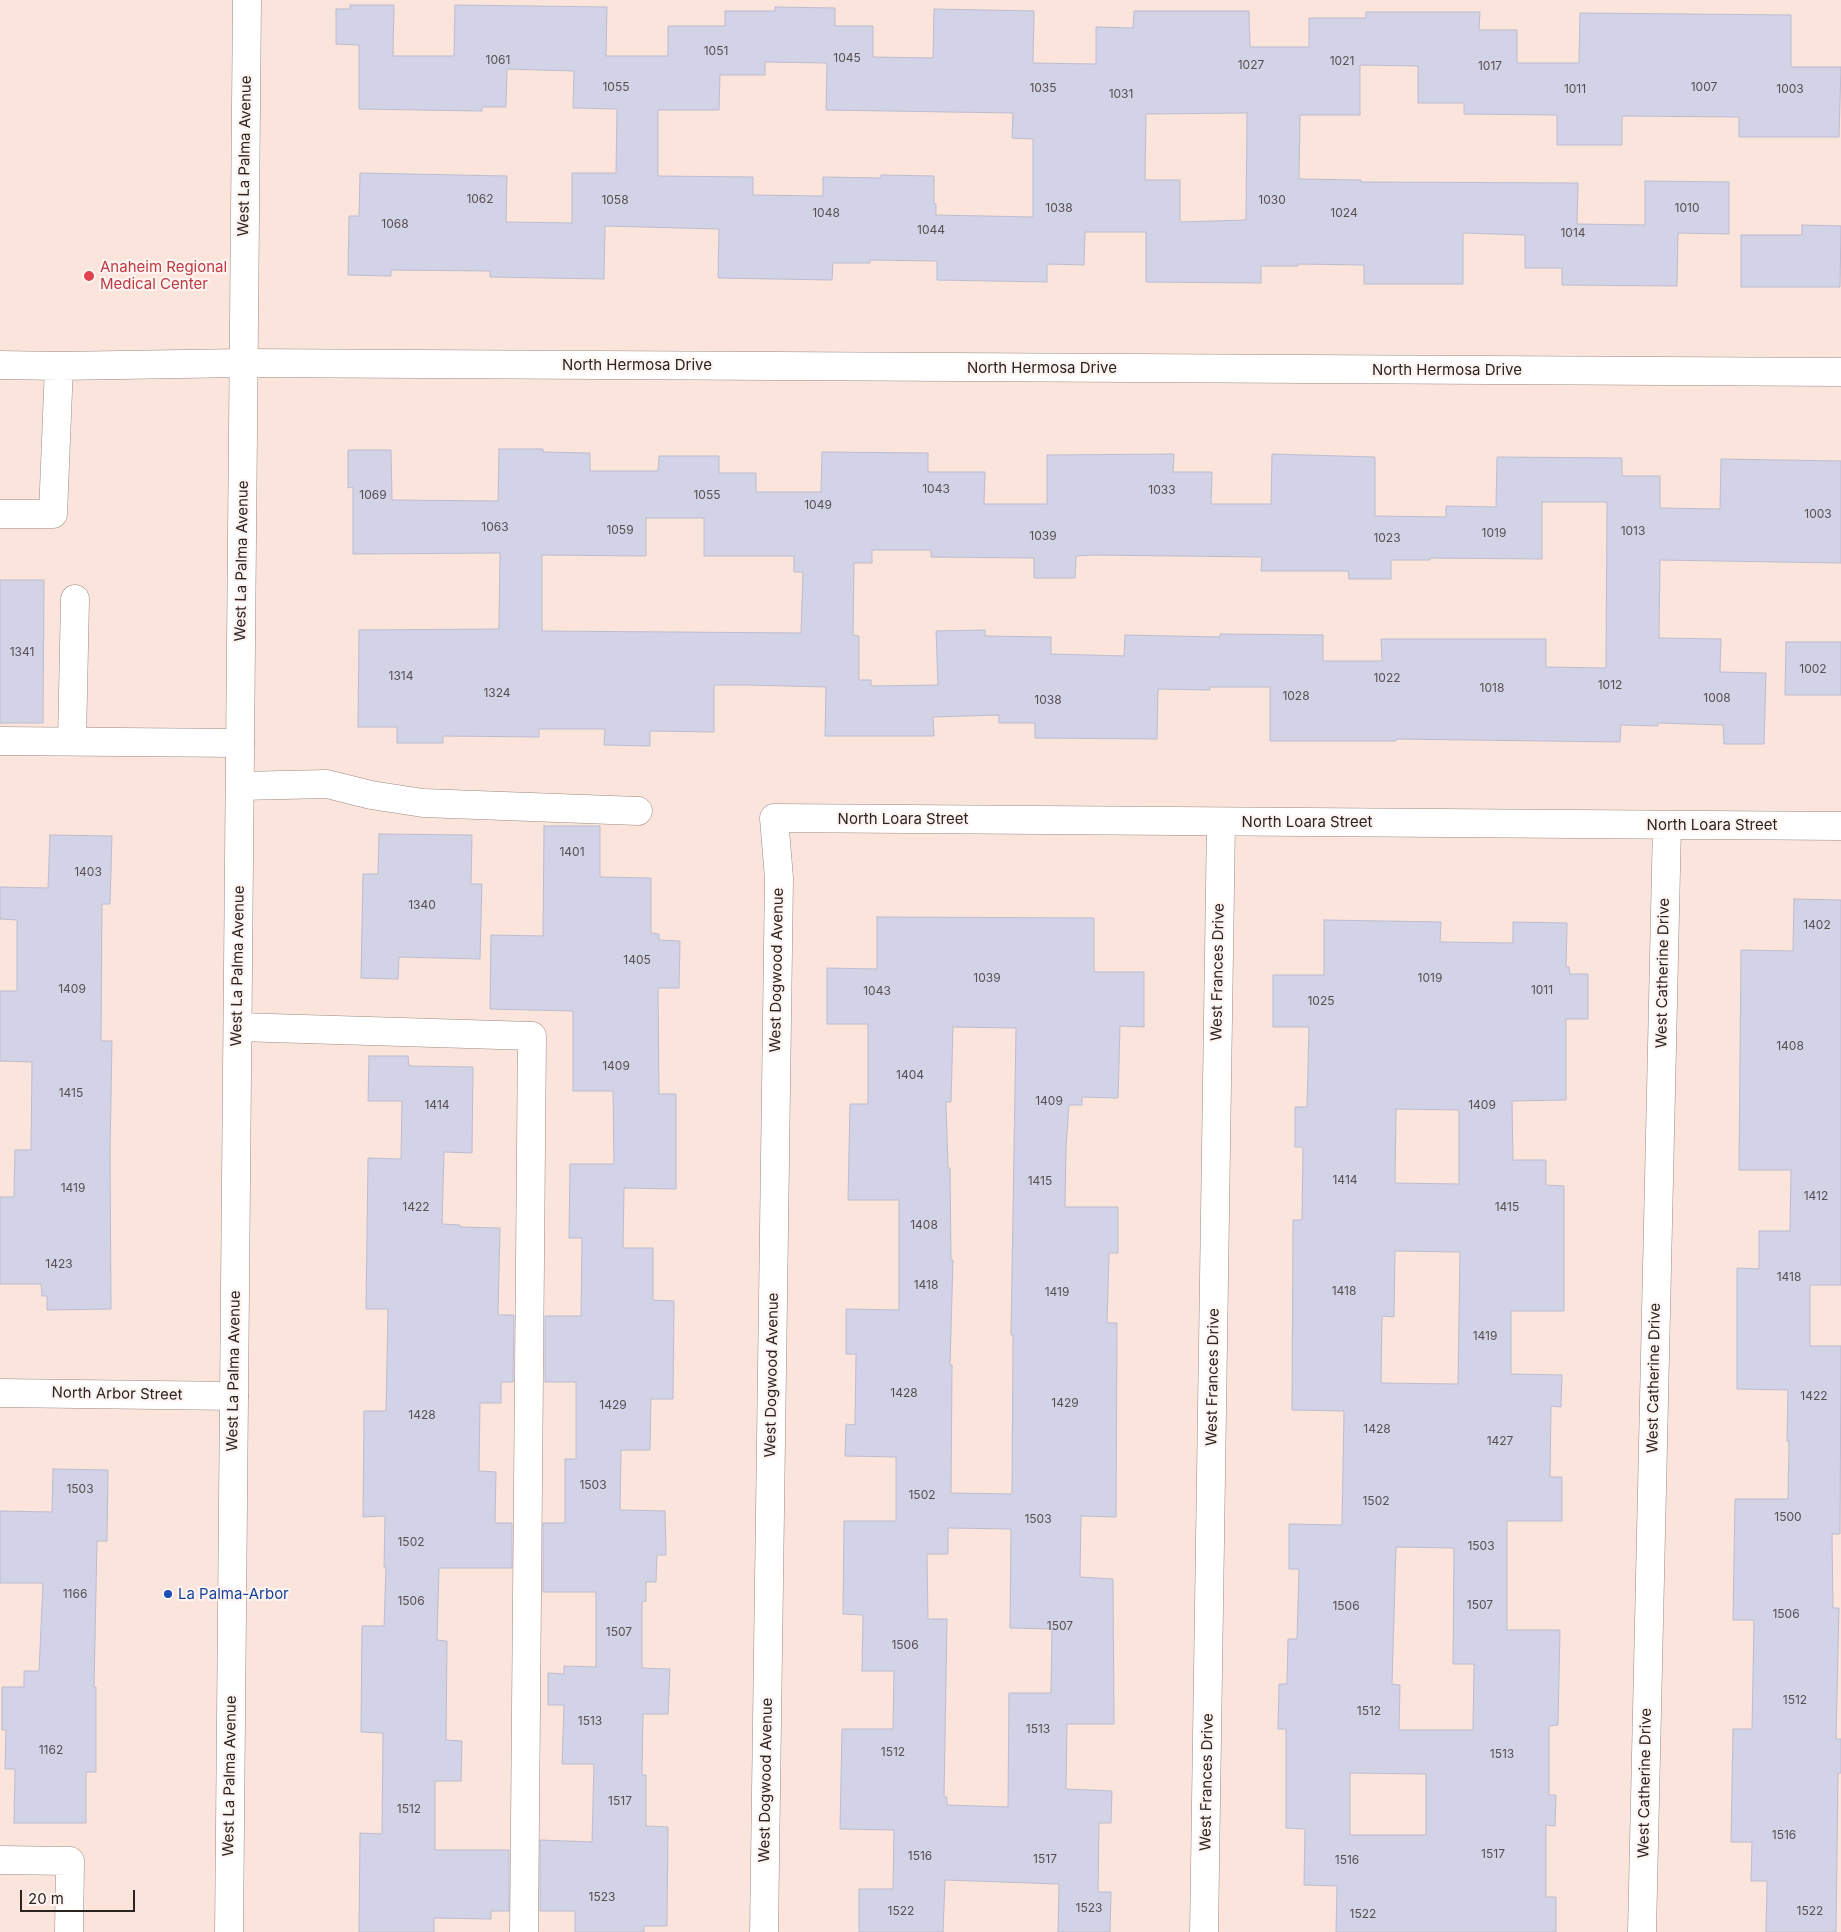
<!DOCTYPE html>
<style>
body{margin:0}
#map{position:relative;width:1841px;height:1932px;overflow:hidden;background:#fae4db;font-family:Inter,sans-serif}
canvas{display:block}
.scale{position:absolute;left:20px;top:1890px;width:115px;height:22px;box-sizing:border-box;border:2px solid #2c2421;border-top:0;padding-left:6px;font-size:15px;line-height:18px;white-space:nowrap;color:#2c2421;-webkit-text-stroke:4px #fdf4f1;paint-order:stroke}
</style>
<div id="map">
<canvas width="1841" height="1932"></canvas>
<div class="scale">20 m</div>
</div>
<script>
const context = document.querySelector('canvas').getContext('2d');
context.lineJoin = 'round';
function fillPath(path, color) { context.fillStyle = color; context.fill(path, 'evenodd'); }
const shape = rows => new Path2D(rows.map(r => 'M' + r).join(''));
function stroke(path, color, width, dash) { context.strokeStyle = color; context.lineWidth = width; context.lineCap = dash ? 'butt' : 'round'; context.setLineDash(dash || []); context.stroke(path); }
function write(font, color, halo, rows, align = 'center') {
  context.font = font + ' Inter,sans-serif'; context.lineWidth = 4.5; context.setLineDash([]); context.textBaseline = 'middle'; context.strokeStyle = halo; context.fillStyle = color; for (const [text, x, y, turn = 0] of rows) {
    context.save(); context.translate(x, y); context.rotate((+turn || 0) * Math.PI / 180); context.textAlign = isNaN(turn) ? turn : align; if (halo) context.strokeText(text, 0, 0); context.fillText(text, 0, 0); context.restore();
  }
}
const building = shape([
 [350,5,394,5,393,56,454,56,455,5,607,7,606,56,668,56,668,26,725,26,725,11,775,11,775,7,835,8,835,26,873,26,873,57,933,58,934,9,1034,11,1033,63,1096,64,1096,27,1133,28,1134,11,1249,11,1250,47,1309,47,1309,18,1366,18,1366,12,1480,12,1479,30,1517,30,1517,63,1579,63,1580,13,1791,15,1791,67,1841,67,1839,137,1739,137,1739,117,1622,116,1622,145,1557,145,1557,115,1464,114,1464,103,1418,103,1418,66,1360,65,1360,115,1300,115,1299,179,1361,180,1361,182,1578,183,1577,224,1645,225,1645,181,1729,182,1729,234,1678,233,1677,286,1562,285,1562,268,1525,268,1525,235,1463,233,1463,284,1364,284,1364,265,1298,264,1298,266,1261,266,1261,283,1146,282,1146,232,1085,232,1084,265,1047,264,1047,282,937,280,937,261,870,260,870,263,833,263,832,280,718,278,719,229,605,226,604,279,490,277,490,271,391,270,391,276,348,275,349,216,359,216,360,173,507,176,506,222,572,223,572,173,616,173,617,109,573,108,574,71,507,69,506,107,482,107,482,111,359,109,359,45,336,44,336,9,350,9,350,5],
 [765,62,827,63,826,110,1013,113,1012,138,1033,139,1033,217,936,215,936,204,934,204,934,176,881,175,881,178,823,177,823,196,753,195,753,177,658,176,658,110,719,110,720,75,765,75,765,62],
 [1247,113,1246,220,1180,222,1180,180,1145,180,1146,114,1247,113],
 [1802,225,1841,226,1840,287,1741,287,1741,235,1802,235,1802,225],
 [499,449,543,449,543,452,590,453,590,471,658,471,659,456,719,456,719,473,756,473,756,492,821,492,822,452,928,453,928,472,985,472,984,504,1047,504,1047,455,1174,454,1173,472,1212,472,1211,504,1271,504,1272,454,1375,457,1375,516,1446,517,1446,506,1496,507,1497,457,1622,458,1622,476,1660,476,1660,508,1720,509,1721,459,1841,461,1841,563,1660,560,1659,638,1721,639,1720,672,1766,673,1764,744,1724,744,1723,725,1658,723,1658,726,1621,725,1620,742,1396,739,1396,741,1270,741,1270,687,1210,687,1210,690,1158,689,1157,739,1035,738,1035,723,999,723,999,715,933,717,934,736,825,736,826,687,746,685,714,685,714,732,650,731,650,746,604,745,605,729,539,729,539,737,443,736,443,743,397,743,397,727,358,727,359,630,499,629,500,553,353,554,353,487,348,488,348,450,391,450,392,500,498,501,499,449],
 [1542,502,1607,502,1606,668,1546,667,1546,639,1381,639,1382,661,1323,661,1323,635,1220,634,1220,637,1125,635,1124,656,1051,654,1051,637,985,636,985,630,936,631,938,685,871,686,871,680,859,680,859,636,853,635,854,563,872,563,872,550,931,550,931,557,1034,558,1034,578,1075,578,1076,556,1092,555,1262,557,1261,571,1348,571,1349,579,1391,579,1391,560,1430,560,1430,558,1542,559,1542,502],
 [646,518,704,518,704,556,794,556,794,572,803,572,801,633,542,631,542,555,646,556,646,518],
 [0,580,44,580,43,723,0,723,0,580],
 [1786,642,1841,642,1841,695,1785,695,1786,642],
 [544,826,600,826,600,877,651,878,651,933,659,934,659,940,680,941,679,988,658,988,659,1094,676,1094,676,1189,624,1188,623,1248,653,1248,653,1300,674,1301,673,1399,651,1399,650,1450,621,1450,620,1510,665,1511,666,1555,657,1555,656,1582,646,1582,646,1601,642,1602,642,1668,670,1669,668,1714,643,1714,642,1775,646,1775,646,1826,668,1827,667,1926,644,1926,644,1932,575,1932,575,1911,540,1911,540,1840,592,1842,594,1764,562,1764,564,1705,548,1705,548,1673,564,1674,564,1666,596,1667,596,1592,543,1592,543,1523,565,1523,565,1459,576,1459,576,1382,545,1382,545,1316,581,1316,582,1238,569,1238,570,1164,614,1164,613,1091,573,1091,573,1011,490,1009,491,935,543,936,544,826],
 [379,834,472,835,471,884,482,884,480,959,399,957,398,979,361,978,363,874,378,874,379,834],
 [50,835,112,836,110,904,102,904,101,1041,112,1041,110,1151,111,1309,47,1310,47,1296,42,1296,41,1284,0,1284,0,1197,14,1197,15,1150,31,1150,32,1062,0,1061,0,991,17,991,17,920,0,919,0,887,48,888,50,835],
 [1794,899,1841,900,1841,1285,1810,1285,1810,1346,1841,1346,1840,1534,1832,1534,1833,1608,1839,1608,1836,1739,1841,1739,1841,1773,1838,1773,1836,1932,1766,1932,1767,1881,1751,1881,1752,1842,1731,1842,1733,1729,1752,1729,1754,1620,1733,1620,1735,1499,1788,1499,1789,1441,1787,1441,1788,1390,1737,1389,1737,1268,1759,1269,1759,1231,1790,1231,1791,1170,1739,1170,1741,950,1793,951,1794,899],
 [877,917,1094,918,1094,972,1144,972,1144,1027,1120,1026,1118,1098,1082,1097,1082,1105,1069,1105,1066,1148,1065,1207,1118,1207,1118,1253,1109,1253,1107,1323,1117,1323,1116,1517,1081,1516,1080,1577,1113,1579,1114,1724,1067,1724,1066,1789,1112,1791,1111,1823,1099,1823,1098,1892,1111,1892,1110,1932,1058,1932,1059,1884,945,1880,943,1932,859,1932,859,1889,893,1889,894,1830,840,1829,842,1729,893,1729,894,1671,862,1671,863,1615,843,1614,844,1521,896,1521,896,1457,845,1456,846,1424,855,1425,856,1354,846,1354,846,1309,899,1310,899,1200,848,1200,850,1104,868,1104,868,1024,827,1024,827,968,877,969,877,917],
 [953,1027,1016,1028,1011,1335,1013,1335,1012,1494,951,1493,952,1365,950,1365,953,1260,951,1260,950,1168,948,1168,946,1102,951,1102,953,1027],
 [948,1528,1011,1529,1010,1628,1052,1629,1051,1693,1009,1693,1008,1807,947,1805,947,1797,944,1797,947,1619,928,1619,927,1554,948,1554,948,1528],
 [1324,920,1441,922,1440,942,1513,943,1513,922,1567,923,1566,967,1569,967,1570,974,1588,974,1588,1019,1566,1019,1566,1100,1512,1101,1513,1160,1546,1160,1546,1185,1564,1186,1564,1311,1511,1311,1511,1374,1562,1375,1561,1407,1551,1406,1550,1477,1562,1477,1562,1521,1507,1521,1507,1630,1560,1630,1558,1725,1549,1726,1549,1795,1556,1795,1555,1826,1546,1825,1546,1897,1556,1897,1556,1932,1336,1932,1337,1886,1304,1885,1305,1829,1286,1828,1286,1729,1278,1729,1279,1684,1287,1684,1288,1639,1297,1639,1299,1569,1289,1569,1289,1524,1342,1525,1344,1411,1292,1410,1293,1220,1302,1220,1303,1147,1295,1147,1295,1107,1307,1107,1309,1027,1273,1027,1273,975,1324,975,1324,920],
 [1396,1109,1459,1110,1459,1184,1395,1183,1396,1109],
 [1395,1251,1460,1252,1458,1384,1381,1383,1382,1316,1394,1317,1395,1251],
 [1396,1547,1454,1548,1453,1664,1474,1664,1473,1730,1399,1730,1400,1685,1392,1684,1396,1547],
 [1350,1773,1426,1774,1426,1835,1350,1835,1350,1773],
 [369,1056,408,1056,409,1066,473,1067,472,1153,444,1152,442,1224,460,1225,460,1227,500,1228,498,1315,514,1315,513,1382,501,1382,501,1403,480,1403,479,1471,496,1472,495,1523,512,1523,512,1568,439,1568,437,1640,447,1641,446,1740,462,1741,461,1781,435,1781,435,1850,509,1850,509,1911,491,1911,491,1919,434,1918,434,1932,359,1932,360,1833,382,1834,383,1733,361,1732,362,1626,384,1626,386,1567,384,1567,385,1516,363,1517,364,1411,386,1411,388,1309,366,1309,368,1158,401,1159,402,1101,368,1101,369,1056],
 [53,1469,108,1470,107,1541,97,1541,94,1687,96,1687,96,1772,86,1772,86,1823,14,1823,15,1769,5,1769,6,1730,2,1730,2,1687,24,1687,24,1671,39,1671,43,1583,0,1583,0,1511,52,1512,53,1469]
]);
fillPath(building, '#d3d3e7');
stroke(building, '#bcbccf', 1);
const minor = shape([
 [0,365,59,366],
 [0,514,53,514,59,366,243,363,1841,372],
 [0,741,240,743],
 [72,741,75,599],
 [240,786,327,784,371,795,423,803,638,811],
 [238,1027,532,1036,524,1932],
 [0,1393,234,1396],
 [0,1860,70,1861,69,1932],
 [764,1932,779,878,774,818,1841,826],
 [1204,1932,1221,822],
 [1642,1932,1667,825]
]);
const major = shape([
 [229,1932,247,0]
]);
stroke(minor, '#9d8a82', 29);
stroke(major, '#9d8a82', 29);
stroke(minor, '#fff', 28);
stroke(major, '#fff', 28);
for (const [x, y, r, color] of [
 [89,276,6,"#e0444e"],
 [168,1594,5,"#1a4fb4"]
]) { const dot = new Path2D(); dot.arc(x, y, r, 0, 2 * Math.PI); context.fillStyle = color; context.fill(dot); stroke(dot, '#fdf4f1', 2); }
write('12px', '#565052', null, [
 ["1051",716,51],
 ["1045",847,58],
 ["1061",498,60],
 ["1021",1342,61],
 ["1027",1251,65],
 ["1017",1490,66],
 ["1055",616,87],
 ["1007",1704,87],
 ["1035",1043,88],
 ["1011",1575,89],
 ["1003",1790,89],
 ["1031",1121,94],
 ["1062",480,199],
 ["1058",615,200],
 ["1030",1272,200],
 ["1038",1059,208],
 ["1010",1687,208],
 ["1048",826,213],
 ["1024",1344,213],
 ["1068",395,224],
 ["1044",931,230],
 ["1014",1573,233],
 ["1043",936,489],
 ["1033",1162,490],
 ["1069",373,495],
 ["1055",707,495],
 ["1049",818,505],
 ["1003",1818,514],
 ["1063",495,527],
 ["1059",620,530],
 ["1013",1633,531],
 ["1019",1494,533],
 ["1039",1043,536],
 ["1023",1387,538],
 ["1341",22,652],
 ["1002",1813,669],
 ["1314",401,676],
 ["1022",1387,678],
 ["1012",1610,685],
 ["1018",1492,688],
 ["1324",497,693],
 ["1028",1296,696],
 ["1008",1717,698],
 ["1038",1048,700],
 ["1401",572,852],
 ["1403",88,872],
 ["1340",422,905],
 ["1402",1817,925],
 ["1405",637,960],
 ["1039",987,978],
 ["1019",1430,978],
 ["1409",72,989],
 ["1011",1542,990],
 ["1043",877,991],
 ["1025",1321,1001],
 ["1408",1790,1046],
 ["1409",616,1066],
 ["1404",910,1075],
 ["1415",71,1093],
 ["1409",1049,1101],
 ["1414",437,1105],
 ["1409",1482,1105],
 ["1414",1345,1180],
 ["1415",1040,1181],
 ["1419",73,1188],
 ["1412",1816,1196],
 ["1422",416,1207],
 ["1415",1507,1207],
 ["1408",924,1225],
 ["1423",59,1264],
 ["1418",1789,1277],
 ["1418",926,1285],
 ["1418",1344,1291],
 ["1419",1057,1292],
 ["1419",1485,1336],
 ["1428",904,1393],
 ["1422",1814,1396],
 ["1429",1065,1403],
 ["1429",613,1405],
 ["1428",422,1415],
 ["1428",1377,1429],
 ["1427",1500,1441],
 ["1503",593,1485],
 ["1503",80,1489],
 ["1502",922,1495],
 ["1502",1376,1501],
 ["1500",1788,1517],
 ["1503",1038,1519],
 ["1502",411,1542],
 ["1503",1481,1546],
 ["1166",75,1594],
 ["1506",411,1601],
 ["1507",1480,1605],
 ["1506",1346,1606],
 ["1506",1786,1614],
 ["1507",1060,1626],
 ["1507",619,1632],
 ["1506",905,1645],
 ["1512",1795,1700],
 ["1512",1369,1711],
 ["1513",590,1721],
 ["1513",1038,1729],
 ["1162",51,1750],
 ["1512",893,1752],
 ["1513",1502,1754],
 ["1517",620,1801],
 ["1512",409,1809],
 ["1516",1784,1835],
 ["1517",1493,1854],
 ["1516",920,1856],
 ["1517",1045,1859],
 ["1516",1347,1860],
 ["1523",602,1897],
 ["1523",1089,1908],
 ["1522",901,1911],
 ["1522",1810,1911],
 ["1522",1363,1914]
]);
write('15px', '#2c2421', '#fdf4f1', [
 ["West La Palma Avenue",245,156,-89],
 ["North Hermosa Drive",637,365],
 ["North Hermosa Drive",1042,368],
 ["North Hermosa Drive",1447,370],
 ["West La Palma Avenue",242,561,-89],
 ["North Loara Street",903,819],
 ["North Loara Street",1307,822],
 ["North Loara Street",1712,825],
 ["West La Palma Avenue",238,966,-89],
 ["West Dogwood Avenue",777,970,-89],
 ["West Frances Drive",1218,972,-89],
 ["West Catherine Drive",1663,973,-89],
 ["West La Palma Avenue",234,1371,-89],
 ["West Dogwood Avenue",772,1375,-89],
 ["West Frances Drive",1213,1377,-89],
 ["West Catherine Drive",1654,1378,-89],
 ["North Arbor Street",117,1394,1],
 ["West La Palma Avenue",230,1776,-89],
 ["West Dogwood Avenue",766,1780,-89],
 ["West Frances Drive",1207,1782,-89],
 ["West Catherine Drive",1645,1783,-89]
]);
write('15px', '#be3a42', '#fdf4f1', [
 ["Anaheim Regional",100,267],
 ["Medical Center",100,284]
], 'left');
write('15px', '#164399', '#fdf4f1', [
 ["La Palma-Arbor",178,1594]
], 'left');
</script>
